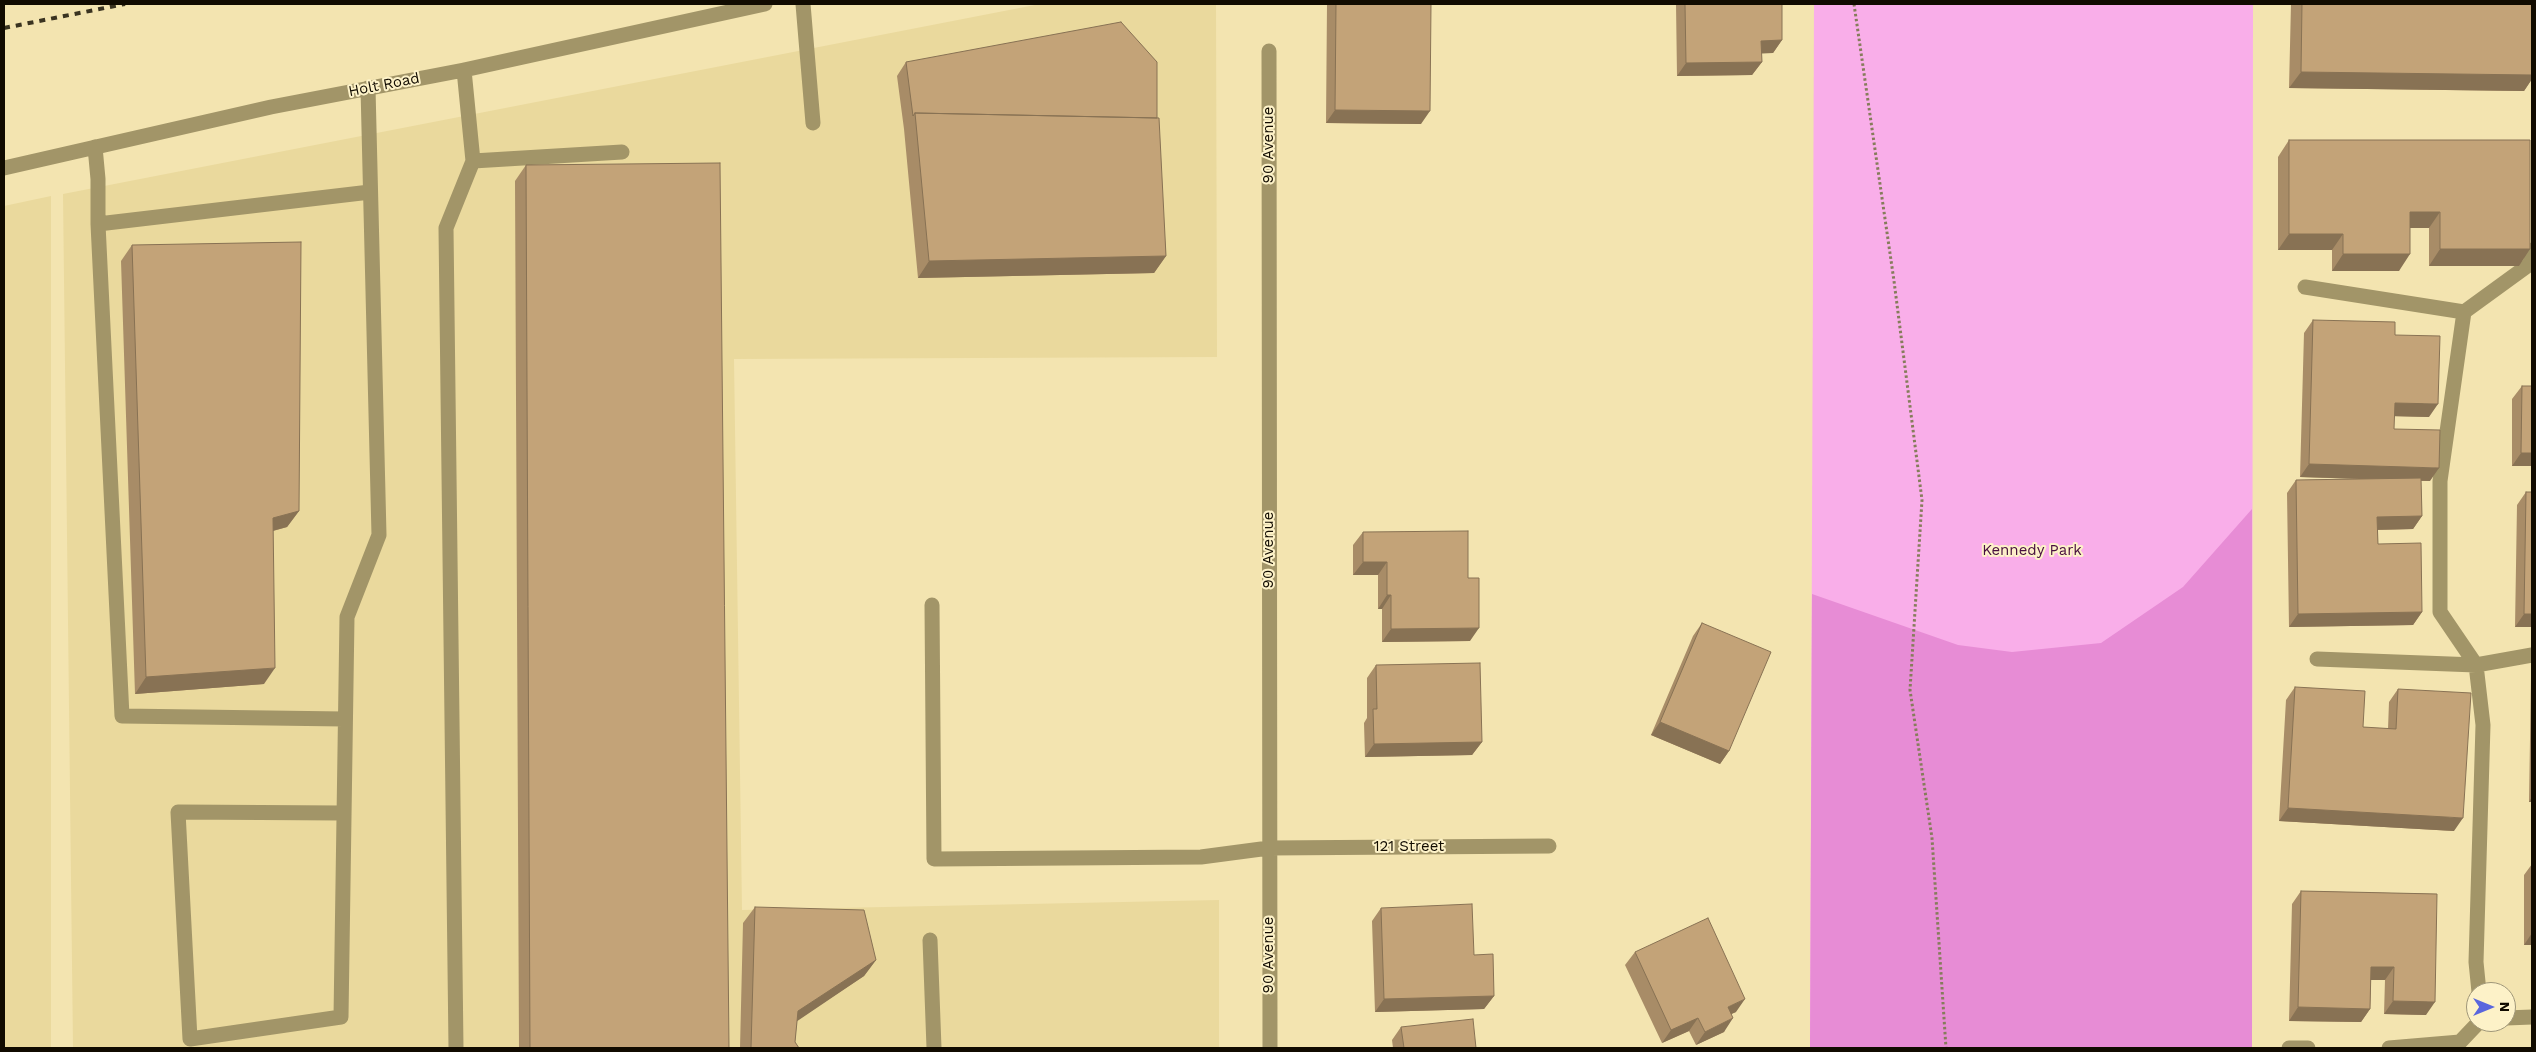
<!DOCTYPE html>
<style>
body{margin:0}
#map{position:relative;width:2536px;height:1052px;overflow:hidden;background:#f3e4b0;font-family:"Work Sans",sans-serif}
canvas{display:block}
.frame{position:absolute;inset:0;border:5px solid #110b00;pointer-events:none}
.north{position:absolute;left:2466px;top:982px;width:50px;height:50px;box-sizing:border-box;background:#fdf2c8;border:1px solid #9f9678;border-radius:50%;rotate:90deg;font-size:14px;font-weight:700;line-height:20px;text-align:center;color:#110b00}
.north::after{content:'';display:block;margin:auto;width:18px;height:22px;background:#5a66dd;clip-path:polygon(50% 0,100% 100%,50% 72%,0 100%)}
</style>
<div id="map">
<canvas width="2536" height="1052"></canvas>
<div class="frame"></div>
<div class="north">N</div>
</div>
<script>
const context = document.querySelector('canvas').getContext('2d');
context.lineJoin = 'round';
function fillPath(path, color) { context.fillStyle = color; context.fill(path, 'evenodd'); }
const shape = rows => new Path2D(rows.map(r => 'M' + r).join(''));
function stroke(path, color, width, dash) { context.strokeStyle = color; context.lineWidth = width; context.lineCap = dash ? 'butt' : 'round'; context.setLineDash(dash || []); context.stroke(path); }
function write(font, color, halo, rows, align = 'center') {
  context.font = font + ' "Work Sans",sans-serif'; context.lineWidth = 4; context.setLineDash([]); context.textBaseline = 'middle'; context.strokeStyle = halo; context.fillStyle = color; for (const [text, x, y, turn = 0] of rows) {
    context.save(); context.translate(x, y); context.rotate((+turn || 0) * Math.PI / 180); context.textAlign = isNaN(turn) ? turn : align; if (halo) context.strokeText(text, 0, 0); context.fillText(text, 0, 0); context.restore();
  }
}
fillPath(shape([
 [1040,4,1216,4,1217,357,734,359,742,910,1219,900,1219,1048,73,1048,63,194],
 [51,196,51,1048,4,1048,4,206]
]), '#ead99d');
fillPath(shape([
 [1814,4,2253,4,2252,1048,1810,1048]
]), '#f9aee9');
fillPath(shape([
 [2252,509,2252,1048,1810,1048,1812,594,1958,645,2012,652,2101,643,2183,587]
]), '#e78cd5');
stroke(shape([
 [1854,4,1894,281,1922,500,1910,690,1932,838,1946,1048]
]), '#867c5b', 3, [2.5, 2.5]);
stroke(shape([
 [803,4,813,123],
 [1269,51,1270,1048],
 [95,147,98,179,98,224,122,716,344,719],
 [473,161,622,152],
 [4,168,271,107,464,70,765,4],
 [98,224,370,192],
 [2305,287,2464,312,2530,264,2532,250],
 [2464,312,2440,481,2440,612,2476,665,2483,725,2476,962,2479,992],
 [932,605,934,859,1201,857,1269,848,1549,846],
 [2317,659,2476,665,2532,655],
 [342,813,178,812,190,1039,341,1017,347,617,379,535,368,88],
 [930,940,934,1048],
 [2506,1018,2532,1017],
 [456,1048,446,228,473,161,464,70],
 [2289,1048,2308,1048],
 [2389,1048,2460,1042,2479,1022]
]), '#a29568', 15);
stroke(shape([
 [4,28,125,4]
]), '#3a3320', 4, [6, 6]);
fillPath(shape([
 [1327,4,1431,4,1421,124,1326,123],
 [1676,4,1782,4,1782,40,1773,53,1761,53,1762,62,1752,75,1677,76],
 [2291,4,2532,4,2532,79,2524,91,2289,88],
 [906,62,1157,118,1166,256,1154,273,918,278,904,129,897,76],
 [2289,140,2530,140,2519,266,2429,266,2429,228,2410,228,2399,271,2332,271,2332,250,2278,250,2278,157],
 [526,165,729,1048,519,1048,515,181],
 [132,245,299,511,287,527,273,531,264,684,135,694,121,261],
 [2313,320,2395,335,2429,417,2394,416,2394,429,2430,481,2421,481,2422,516,2413,529,2378,530,2378,544,2422,612,2413,625,2289,627,2287,493,2296,480,2360,479,2300,477,2304,333],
 [2522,386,2532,386,2532,466,2512,466,2512,399],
 [2526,492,2532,627,2515,627,2517,505],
 [1363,532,1468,578,1470,641,1382,642,1382,609,1378,609,1378,575,1353,575,1353,545],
 [1702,623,1729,751,1720,764,1651,735,1693,636],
 [1376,665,1482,742,1472,755,1365,757,1364,723,1367,718,1367,678],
 [2532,675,2532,802,2529,802,2531,677],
 [2295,687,2363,727,2388,729,2389,702,2398,689,2454,831,2279,821,2286,700],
 [2532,864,2532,945,2524,945,2524,875],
 [2301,891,2437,894,2426,1015,2384,1014,2385,980,2371,980,2370,1009,2361,1022,2289,1021,2292,904],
 [755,907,876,960,864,976,797,1020,795,1042,799,1048,740,1048,743,923],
 [1381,908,1474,955,1494,996,1484,1009,1375,1012,1372,921],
 [1635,952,1736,1012,1731,1014,1724,1032,1696,1045,1689,1031,1662,1043,1625,965],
 [1401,1027,1476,1048,1393,1048,1392,1040]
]), '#a88c67');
fillPath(shape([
 [1782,40,1773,53,1752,54,1761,41],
 [1762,62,1752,75,1677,76,1686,63],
 [2301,72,2532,75,2532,79,2524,91,2289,88],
 [1335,110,1430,111,1421,124,1326,123],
 [2410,212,2440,212,2429,228,2399,228],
 [2289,234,2343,234,2332,250,2278,250],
 [2440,249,2530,249,2519,266,2429,266],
 [2343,254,2410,254,2399,271,2332,271],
 [1166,256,1154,273,918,278,929,261],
 [2395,403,2438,404,2429,417,2386,416],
 [2521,453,2532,453,2532,466,2512,466],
 [2309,464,2439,468,2430,481,2300,477],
 [299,511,287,527,261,534,273,518],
 [2422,516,2413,529,2368,530,2377,517],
 [1363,562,1387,562,1378,575,1353,575],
 [1387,595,1391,595,1382,609,1378,609],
 [2422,612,2413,625,2289,627,2298,614],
 [2524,614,2532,614,2532,627,2515,627],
 [1479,628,1470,641,1382,642,1391,629],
 [275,668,264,684,135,694,146,677],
 [1660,722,1729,751,1720,764,1651,735],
 [1482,742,1472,755,1365,757,1374,744],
 [2532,797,2532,802,2529,802],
 [2288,808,2463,818,2454,831,2279,821],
 [2532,933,2532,945,2524,945],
 [876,960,864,976,787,1028,798,1011],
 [2371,967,2394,967,2385,980,2362,980],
 [1494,996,1484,1009,1375,1012,1384,999],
 [1745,999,1736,1012,1718,1020,1728,1007],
 [2393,1001,2435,1002,2426,1015,2384,1014],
 [2298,1007,2370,1009,2361,1022,2289,1021],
 [1698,1018,1689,1031,1662,1043,1671,1030],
 [1733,1018,1724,1032,1696,1045,1705,1032]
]), '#887254');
const building = shape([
 [1336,4,1431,4,1430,111,1335,110,1336,4],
 [1685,4,1782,4,1782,40,1761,41,1762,62,1686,63,1685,4],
 [2302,4,2532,4,2532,75,2301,72,2302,4],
 [1121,22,1157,62,1157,118,915,113,913,116,906,62,1121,22],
 [915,113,1159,118,1166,256,929,261,915,113],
 [2289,140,2530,140,2530,249,2440,249,2440,212,2410,212,2410,254,2343,254,2343,234,2289,234,2289,140],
 [720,163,729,1048,530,1048,526,165,720,163],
 [301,242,299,511,273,518,275,668,146,677,132,245,301,242],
 [2313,320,2395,322,2395,335,2440,336,2438,404,2395,403,2394,429,2440,430,2439,468,2309,464,2313,320],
 [2522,386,2532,386,2532,453,2521,453,2522,386],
 [2421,478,2422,516,2377,517,2378,544,2421,543,2422,612,2298,614,2296,480,2421,478],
 [2526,492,2532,492,2532,614,2524,614,2526,492],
 [1468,531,1468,578,1479,578,1479,628,1391,629,1391,595,1387,595,1387,562,1363,562,1363,532,1468,531],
 [1702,623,1771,652,1729,751,1660,722,1702,623],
 [1480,663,1482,742,1374,744,1373,709,1377,709,1376,665,1480,663],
 [2295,687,2365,691,2363,727,2396,729,2398,689,2471,693,2463,818,2288,808,2295,687],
 [2301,891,2437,894,2435,1002,2393,1001,2394,967,2371,967,2370,1009,2298,1007,2301,891],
 [1472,904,1474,955,1493,954,1494,996,1384,999,1381,908,1472,904],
 [755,907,864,910,876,960,798,1011,795,1042,799,1048,751,1048,755,907],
 [1708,918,1745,999,1728,1007,1733,1018,1705,1032,1698,1018,1671,1030,1635,952,1708,918],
 [1473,1019,1476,1048,1404,1048,1401,1027,1473,1019]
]);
fillPath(building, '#c3a378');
stroke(building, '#887254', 1);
write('15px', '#110b00', '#fdf2c8', [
 ["Holt Road",384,85,-11],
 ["90 Avenue",1269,145,-90],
 ["90 Avenue",1269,550,-90],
 ["121 Street",1409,847],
 ["90 Avenue",1269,955,-90]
]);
write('15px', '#470f3f', '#fdf2c8', [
 ["Kennedy Park",2032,551]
]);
</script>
